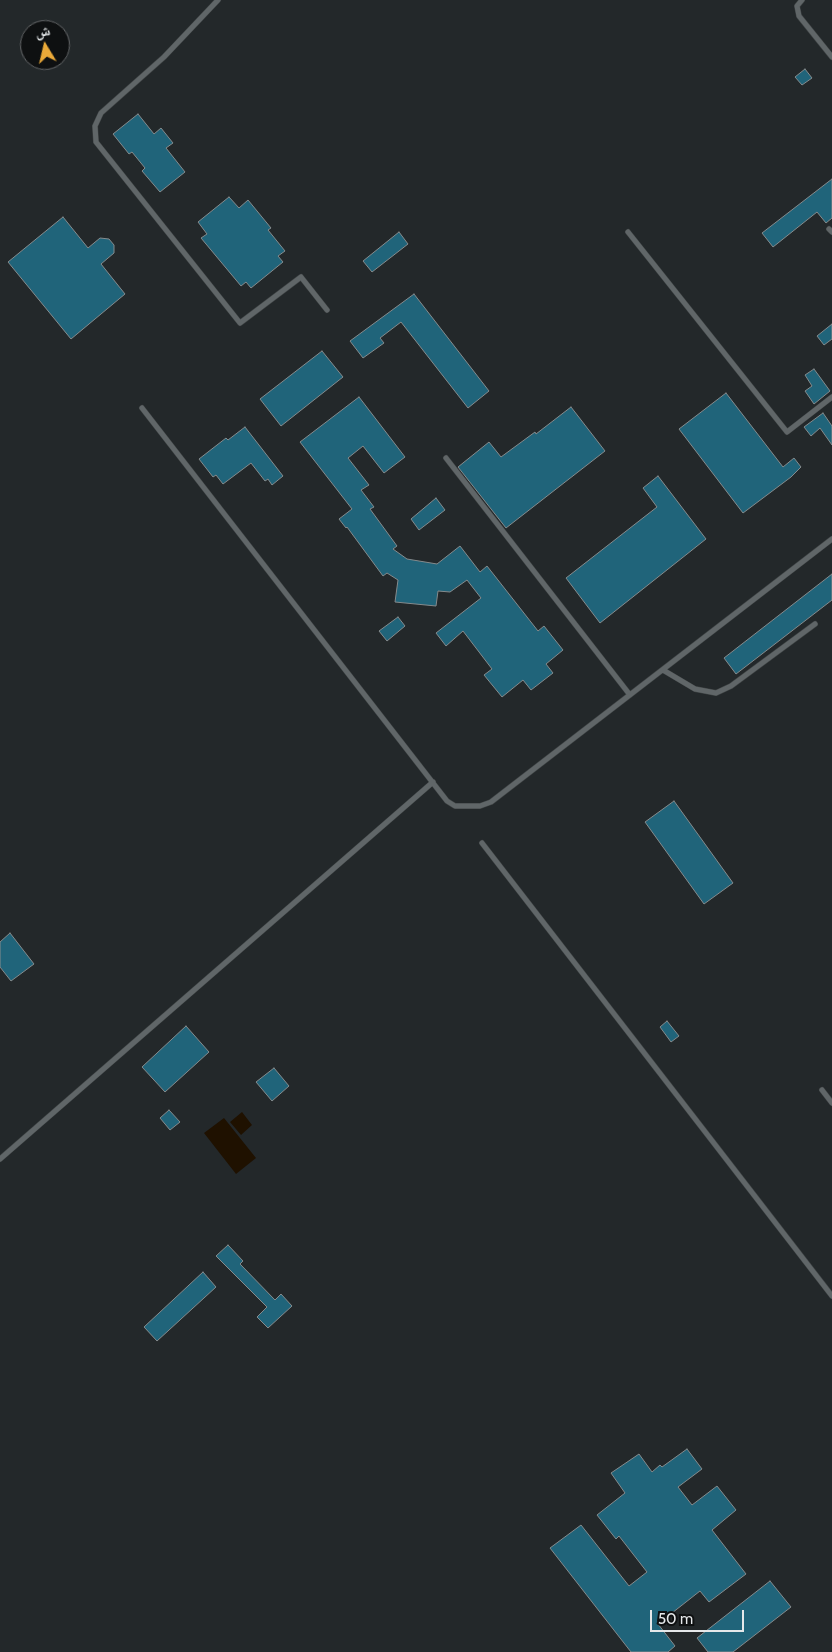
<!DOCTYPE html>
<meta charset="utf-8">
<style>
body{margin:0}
#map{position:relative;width:832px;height:1652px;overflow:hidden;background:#23282a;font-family:Cabin,"Noto Naskh Arabic",sans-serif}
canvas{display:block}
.north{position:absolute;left:20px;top:20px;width:50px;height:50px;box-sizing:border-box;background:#0e1011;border:1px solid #646668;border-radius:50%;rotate:351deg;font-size:14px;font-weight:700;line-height:20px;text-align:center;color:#e5e8ea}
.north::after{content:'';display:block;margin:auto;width:18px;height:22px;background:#ebaa39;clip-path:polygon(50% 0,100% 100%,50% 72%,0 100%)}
.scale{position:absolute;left:650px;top:1610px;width:94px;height:22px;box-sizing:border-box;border:2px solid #e5e8ea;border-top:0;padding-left:6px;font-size:15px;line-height:18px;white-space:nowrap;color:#e5e8ea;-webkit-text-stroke:4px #0e1011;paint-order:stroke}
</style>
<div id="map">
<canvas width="832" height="1652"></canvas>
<div class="north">ش</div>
<div class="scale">50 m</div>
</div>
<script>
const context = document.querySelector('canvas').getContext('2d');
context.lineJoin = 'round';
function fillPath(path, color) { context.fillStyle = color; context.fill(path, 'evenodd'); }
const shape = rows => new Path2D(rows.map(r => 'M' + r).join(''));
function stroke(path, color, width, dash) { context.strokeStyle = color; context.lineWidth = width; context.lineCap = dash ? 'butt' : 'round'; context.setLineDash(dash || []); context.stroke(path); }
fillPath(shape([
 [242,1112,252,1125,241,1135,230,1122],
 [224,1118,256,1158,236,1174,204,1133]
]), '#1f1100');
const building = shape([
 [805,69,812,78,802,85,795,77,805,69],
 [138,114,154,134,161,128,173,143,166,148,185,172,160,192,142,171,145,168,132,152,129,154,113,134,138,114],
 [832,179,832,218,826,223,817,212,773,247,762,233,832,179],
 [229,197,239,208,248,200,271,228,268,230,285,251,278,256,283,262,251,288,246,282,241,286,201,238,207,234,198,222,229,197],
 [63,217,88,248,100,238,109,239,114,245,114,253,101,264,125,294,71,339,8,262,63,217],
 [399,232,408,244,372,272,363,261,399,232],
 [414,294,489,391,468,408,401,322,380,338,384,343,363,358,350,341,414,294],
 [832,324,832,339,824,345,817,336,832,324],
 [322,351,343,377,281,426,260,399,322,351],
 [814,369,830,391,814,404,805,391,812,386,805,375,814,369],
 [726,393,783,467,794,458,801,467,791,477,743,513,679,429,726,393],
 [359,397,405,457,384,473,363,446,348,458,369,485,361,490,374,507,370,509,397,546,393,549,407,559,437,564,460,546,480,572,487,566,538,631,544,626,563,650,546,664,553,673,531,690,523,680,502,697,484,675,492,669,463,631,446,646,436,633,481,598,467,580,450,592,438,591,436,606,395,602,398,580,387,573,383,576,347,527,346,528,339,519,352,509,300,442,359,397],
 [571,407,605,451,506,528,458,467,489,442,501,457,535,432,536,434,571,407],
 [823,413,832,426,832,445,820,428,811,436,804,427,823,413],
 [245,427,283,476,272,485,268,479,265,481,251,463,223,484,216,475,213,477,199,459,226,438,228,440,245,427],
 [658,476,706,539,600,623,566,578,657,507,643,488,658,476],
 [436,498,445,510,419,530,411,519,436,498],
 [832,574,832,600,736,674,724,658,832,574],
 [398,617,405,626,387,641,379,631,398,617],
 [674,801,733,883,704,904,645,822,674,801],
 [10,933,34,964,11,981,0,967,0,942,10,933],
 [667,1021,679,1036,671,1042,660,1027,667,1021],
 [186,1026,209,1052,165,1092,142,1067,186,1026],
 [274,1068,289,1086,272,1101,256,1082,274,1068],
 [169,1110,180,1122,170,1130,160,1118,169,1110],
 [228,1245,243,1261,240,1264,275,1300,281,1294,292,1306,268,1328,257,1317,267,1307,216,1256,228,1245],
 [203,1272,216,1287,157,1341,144,1327,203,1272],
 [687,1449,702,1469,678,1487,692,1505,717,1486,736,1510,712,1530,746,1574,709,1602,700,1591,658,1624,675,1646,668,1652,631,1652,550,1548,581,1525,629,1586,647,1572,619,1536,616,1539,597,1515,625,1493,611,1473,639,1454,652,1472,660,1465,662,1467,687,1449],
 [770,1581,791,1607,733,1652,708,1652,697,1638,770,1581]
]);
fillPath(building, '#20647a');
stroke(building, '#858b8d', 1);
const lane = shape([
 [218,0,164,57,101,113,95,126,96,142,240,323,301,277,327,310],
 [802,0,797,6,799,16,832,57],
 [829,229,832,232],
 [628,232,787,432,832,397],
 [142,408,447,801,455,806,480,806,491,802,832,539],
 [446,458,630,695],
 [663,670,695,689,716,693,731,686,815,624],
 [482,843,832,1296],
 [822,1090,832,1103],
 [0,1159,433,782]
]);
stroke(lane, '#404546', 6);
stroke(lane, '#606668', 5);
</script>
